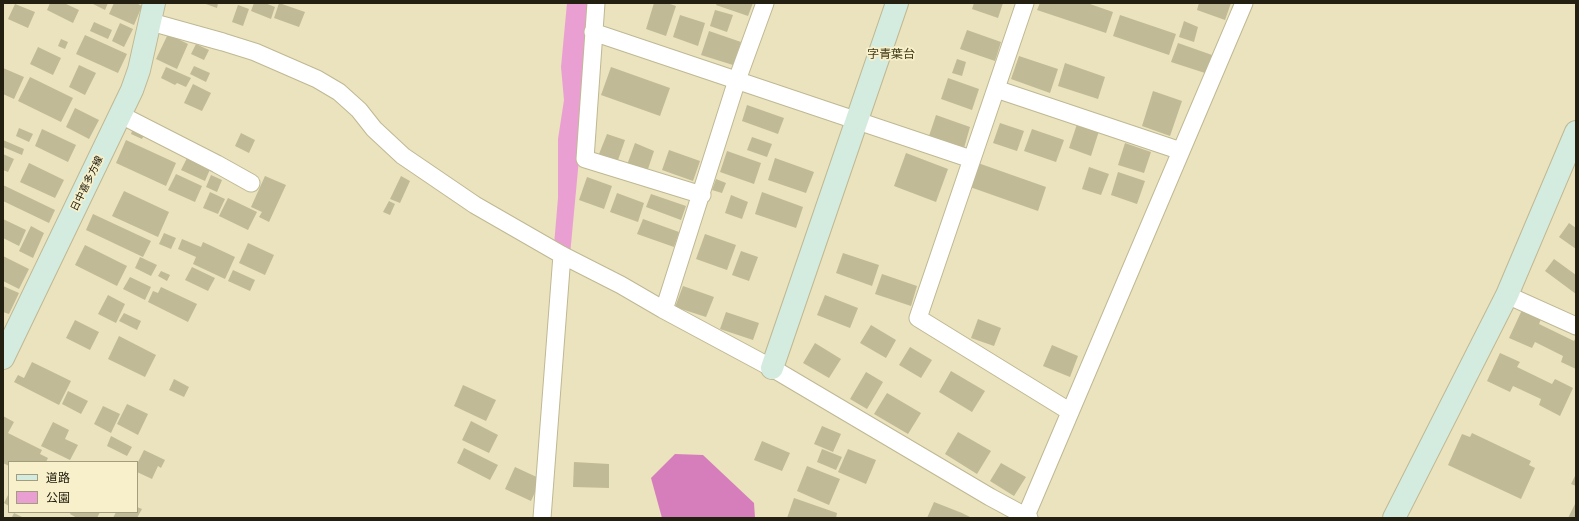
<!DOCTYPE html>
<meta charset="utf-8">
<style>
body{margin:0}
#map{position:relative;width:1579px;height:521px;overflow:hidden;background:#eae3bd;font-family:Overpass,"Noto Sans JP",sans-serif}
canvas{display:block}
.frame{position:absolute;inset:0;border:4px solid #232012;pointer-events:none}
.legend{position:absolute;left:8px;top:461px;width:130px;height:52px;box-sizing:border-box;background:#f8f0ca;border:1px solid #a39d80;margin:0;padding:5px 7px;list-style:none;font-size:12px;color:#232012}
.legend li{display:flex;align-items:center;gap:8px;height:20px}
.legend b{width:20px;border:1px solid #a39d80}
</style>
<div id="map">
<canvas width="1579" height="521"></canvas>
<div class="frame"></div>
<ul class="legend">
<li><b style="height:5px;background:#d4ecdf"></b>道路</li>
<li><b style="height:11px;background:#ea9fd3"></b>公園</li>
</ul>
</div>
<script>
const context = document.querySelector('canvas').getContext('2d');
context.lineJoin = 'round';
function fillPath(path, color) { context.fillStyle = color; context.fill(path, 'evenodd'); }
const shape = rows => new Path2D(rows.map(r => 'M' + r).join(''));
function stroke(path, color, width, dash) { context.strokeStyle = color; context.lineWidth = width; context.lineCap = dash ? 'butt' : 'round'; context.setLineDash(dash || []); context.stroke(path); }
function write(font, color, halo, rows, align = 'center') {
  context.font = font + ' Overpass,"Noto Sans JP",sans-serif'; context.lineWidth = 3.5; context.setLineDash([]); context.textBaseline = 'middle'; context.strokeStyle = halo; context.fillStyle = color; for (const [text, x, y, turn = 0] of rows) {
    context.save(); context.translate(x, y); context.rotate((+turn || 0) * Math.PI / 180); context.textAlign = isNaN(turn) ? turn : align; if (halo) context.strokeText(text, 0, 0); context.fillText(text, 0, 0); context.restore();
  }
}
fillPath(shape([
 [567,3,590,3,579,159,570,255,554,245,558,198,558,139,564,100,561,67]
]), '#ea9fd3');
fillPath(shape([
 [675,454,703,455,754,503,755,518,662,518,651,478]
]), '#d67ebc');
fillPath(shape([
 [50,3,64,3,79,10,73,23,47,10],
 [91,3,108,3,105,10],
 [114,3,136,3,142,6,134,25,109,14],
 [203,3,218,3,217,8],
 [254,3,265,3,275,7,271,19,251,11],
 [279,3,305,12,299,27,274,18],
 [654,3,667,3,676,6,666,36,646,29],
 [717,3,753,3,748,16,716,5],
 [974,3,1003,3,998,18,972,9],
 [1040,3,1087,3,1113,12,1106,33,1037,10],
 [1199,3,1231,3,1225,20,1197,10],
 [15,4,35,12,28,28,8,19],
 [238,5,249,9,243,26,232,22],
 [715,10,733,15,727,32,710,26],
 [680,15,705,23,698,46,673,37],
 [1120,15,1176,34,1169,55,1113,36],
 [1184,21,1198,27,1194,42,1179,37],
 [94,22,112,30,108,39,90,31],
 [120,23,133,29,124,47,112,41],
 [967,30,1001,42,995,61,960,49],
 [709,31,741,42,733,65,701,55],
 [168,34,188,44,177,69,156,59],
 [85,35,127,54,118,73,76,54],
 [61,39,68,42,65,49,58,46],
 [1178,43,1212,55,1205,73,1171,62],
 [196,44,209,50,204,60,191,54],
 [38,47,61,58,53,75,30,64],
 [1019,56,1058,69,1050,93,1011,79],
 [957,59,966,62,962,76,952,73],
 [1065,63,1105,77,1098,99,1058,86],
 [79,65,96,73,85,95,69,87],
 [194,66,210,73,206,82,190,74],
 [166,67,191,78,186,87,177,83,175,85,161,78],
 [611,67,670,88,660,116,601,95],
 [3,68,24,77,14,99,3,94],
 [30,77,73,98,61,122,18,101],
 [948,78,979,89,972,110,941,99],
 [193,84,211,93,202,111,184,103],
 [1153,91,1182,101,1170,136,1142,126],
 [747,105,784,118,778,134,742,121],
 [75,108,99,120,89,139,66,127],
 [936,115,970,127,964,148,929,136],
 [1000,123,1024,131,1017,151,993,143],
 [1077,124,1099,131,1091,156,1069,148],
 [19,128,33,134,29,142,16,136],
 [133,128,145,133,142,139,131,134],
 [42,129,76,145,68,162,35,146],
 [1032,129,1064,140,1056,162,1024,151],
 [241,133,255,140,249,153,235,146],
 [607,134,625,140,618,160,599,154],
 [752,137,772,144,767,157,747,150],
 [3,140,24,149,22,155,3,147],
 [126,140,176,163,166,186,116,163],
 [635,143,654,151,647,172,627,165],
 [1125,143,1151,152,1144,173,1118,165],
 [669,150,700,161,693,181,662,170],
 [727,151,761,163,754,184,720,172],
 [906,153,948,169,936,202,894,186],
 [3,154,14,159,8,172,3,170],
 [188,156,211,167,205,181,181,170],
 [775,158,814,172,806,193,768,180],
 [29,163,64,180,55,198,20,182],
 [978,163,1046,187,1038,211,970,187],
 [1089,167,1109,174,1101,195,1082,189],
 [1118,172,1145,181,1137,204,1111,195],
 [176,174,202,186,195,202,168,190],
 [211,175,222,180,217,192,206,187],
 [265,176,286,185,269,222,259,217,262,212,251,207],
 [401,176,410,181,400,203,390,199],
 [587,177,612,186,604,209,579,200],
 [716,179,726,183,722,193,712,190],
 [3,185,55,210,49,223,3,201],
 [124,191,169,212,158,237,112,216],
 [210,192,225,199,218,214,203,208],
 [762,192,803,207,796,228,755,214],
 [617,193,644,203,638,222,610,212],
 [651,194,686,206,681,220,646,207],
 [731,195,748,202,742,219,725,213],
 [228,198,257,212,248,230,219,216],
 [389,201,395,204,390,215,383,212],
 [93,214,151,241,143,257,86,230],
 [3,219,26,230,19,246,3,238],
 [643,219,679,232,674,247,637,234],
 [1569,223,1576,228,1576,249,1559,237],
 [31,226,44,233,33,258,19,251],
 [164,233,176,238,171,249,159,244],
 [705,234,736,245,727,270,696,259],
 [182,239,201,247,203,242,235,257,225,279,193,264,196,257,178,249],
 [248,243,274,255,265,275,239,263],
 [85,245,127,266,117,286,75,265],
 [741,251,758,257,749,281,732,275],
 [843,253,879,265,872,286,836,273],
 [3,256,29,269,19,289,3,281],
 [140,257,157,265,151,276,135,268],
 [1554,259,1576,275,1576,294,1545,271],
 [192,267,215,278,208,291,185,280],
 [233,270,255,280,250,291,228,281],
 [161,271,170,275,167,281,158,276],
 [882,274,917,286,911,306,875,294],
 [130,277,151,287,145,300,123,289],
 [3,286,19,293,9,314,3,312],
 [683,286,714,297,706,317,675,307],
 [161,287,197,304,188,322,148,302,153,291,158,293],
 [108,295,125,304,116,323,98,314],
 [825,295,858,308,850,328,817,315],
 [1522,310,1541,319,1539,324,1574,341,1576,337,1576,369,1561,362,1563,356,1535,342,1532,348,1509,338],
 [726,312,759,323,753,340,720,329],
 [124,313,141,321,137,330,119,321],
 [978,319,1001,328,994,346,971,338],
 [75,320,99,332,90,350,66,338],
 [871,325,896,340,886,358,860,343],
 [119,336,156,355,145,377,108,359],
 [815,343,841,359,829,378,803,363],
 [1052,345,1078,356,1070,377,1043,366],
 [910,347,932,360,921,378,899,365],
 [1500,353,1520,362,1517,367,1552,384,1555,379,1573,388,1560,416,1539,405,1541,399,1513,386,1510,392,1487,381],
 [32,362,71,381,59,405,14,382,18,375,24,378],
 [951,371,985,391,972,412,939,392],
 [866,372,883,382,867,409,850,399],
 [174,379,189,387,184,397,169,390],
 [463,385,496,400,486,421,454,406],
 [68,391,88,401,81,414,62,404],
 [887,393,921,413,908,434,874,414],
 [127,404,148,414,138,435,117,424],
 [103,406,120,414,111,433,94,424],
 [3,416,14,422,8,433,42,450,40,454,48,458,46,462,9,462,9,466,3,463],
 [471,421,498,435,489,453,462,440],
 [53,422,69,430,65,439,78,445,70,460,41,446],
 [822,426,841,434,833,452,814,444],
 [958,432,991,451,977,474,945,454],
 [1472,433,1531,461,1529,465,1535,468,1521,499,1448,465,1462,434,1470,437],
 [111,436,132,447,127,456,107,446],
 [762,441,790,453,782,471,754,460],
 [464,448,498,465,490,480,457,463],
 [822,449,842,457,836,470,817,462],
 [848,449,876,460,866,484,838,472],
 [144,450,165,460,161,468,158,466,152,479,137,472,137,464],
 [574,462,609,464,609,488,573,487],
 [1001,463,1026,477,1014,496,990,481],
 [807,466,840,479,829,505,797,491],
 [515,467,541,479,531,501,505,489],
 [1576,474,1576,486,1571,484],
 [9,493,9,506,4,503],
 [794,498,837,513,836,518,787,518],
 [934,502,962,513,972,518,927,518],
 [1575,504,1576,505,1576,518,1568,518],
 [137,507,142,509,137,518,113,518,116,512,137,512],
 [71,512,100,512,97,518,77,518,70,514],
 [14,513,24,518,12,517]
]), '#c1ba96');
const street = shape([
 [596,3,585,159,702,195],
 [1025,3,918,318,1069,411],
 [151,22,223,42,255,52,317,79,339,92,359,110,374,129,403,156,475,205,562,255,621,285,664,310,772,368,990,497,1029,518],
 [593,32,971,159],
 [996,89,1181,151],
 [121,115,217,164,251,183],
 [1507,295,1576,326],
 [664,310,737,80,765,3],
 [1026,516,1244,3],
 [542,518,562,255]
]);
const secondary = shape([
 [3,358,132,90,139,70,154,3],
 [772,368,897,3],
 [1394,518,1507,295,1576,132]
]);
stroke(street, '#bfb893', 19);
stroke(secondary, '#bfb893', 24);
stroke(street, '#fff', 17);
stroke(secondary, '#d4ecdf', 22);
write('10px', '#232012', '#f8f0ca', [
 ["日中喜多方線",88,184,-64]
]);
write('12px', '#413b1a', '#f8f0ca', [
 ["字青葉台",891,56]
]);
</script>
